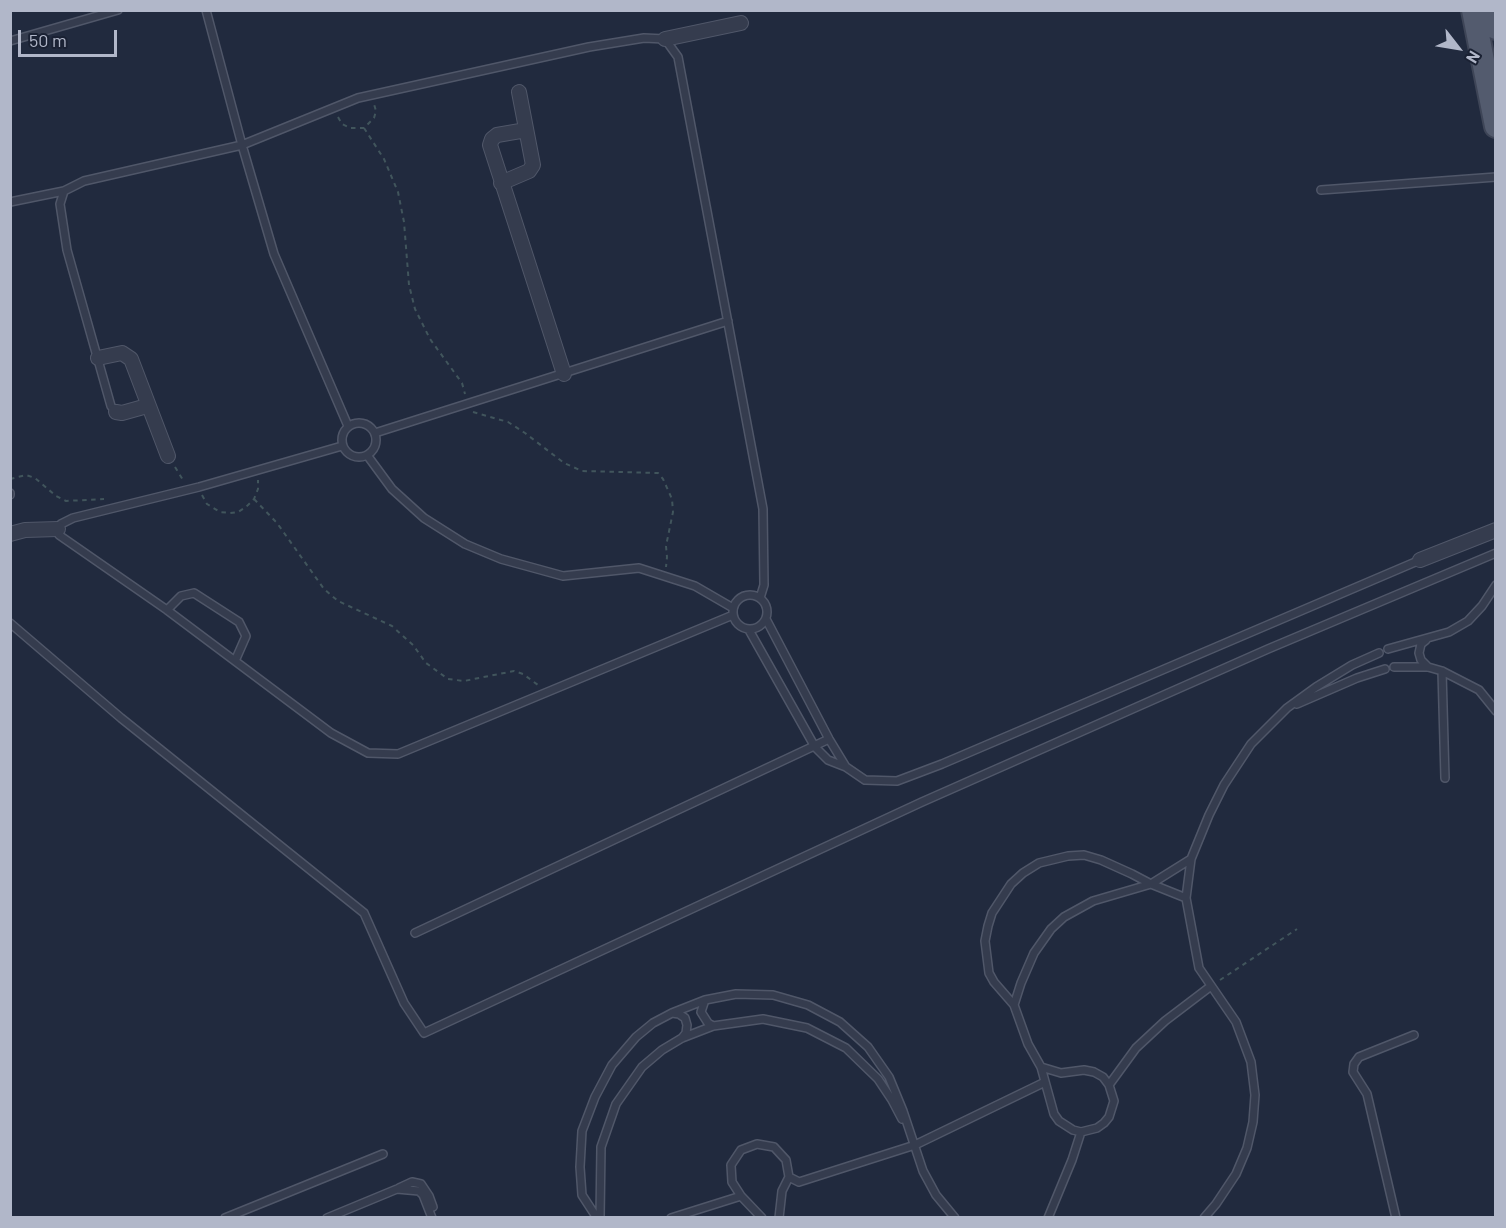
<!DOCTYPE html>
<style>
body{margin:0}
#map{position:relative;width:1506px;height:1228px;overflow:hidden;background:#212a3e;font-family:Barlow,sans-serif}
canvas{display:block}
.frame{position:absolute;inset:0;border:12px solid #b1b7c9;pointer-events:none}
.north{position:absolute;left:1428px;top:18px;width:60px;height:60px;-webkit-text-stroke:4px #1a2133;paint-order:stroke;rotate:121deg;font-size:16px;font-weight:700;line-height:24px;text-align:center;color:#b1b7c9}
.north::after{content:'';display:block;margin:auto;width:21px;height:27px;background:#b1b7c9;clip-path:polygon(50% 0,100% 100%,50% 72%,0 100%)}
.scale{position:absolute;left:18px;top:30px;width:99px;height:27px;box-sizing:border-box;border:3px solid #b1b7c9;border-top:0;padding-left:8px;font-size:18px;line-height:21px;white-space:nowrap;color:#b1b7c9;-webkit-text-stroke:4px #1a2133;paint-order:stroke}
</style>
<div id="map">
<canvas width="1506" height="1228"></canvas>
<div class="frame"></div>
<div class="north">N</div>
<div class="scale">50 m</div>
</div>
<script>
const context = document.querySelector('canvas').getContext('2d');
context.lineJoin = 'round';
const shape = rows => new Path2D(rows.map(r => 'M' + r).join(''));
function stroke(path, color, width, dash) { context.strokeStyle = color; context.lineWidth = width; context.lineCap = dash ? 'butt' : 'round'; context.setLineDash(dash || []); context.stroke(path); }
const service = shape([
 [206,10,242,145,274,254,348,426],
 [10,41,118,10],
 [1321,190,1496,177],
 [64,191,60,204,67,250,111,406,116,412],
 [10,202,64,191,84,181,242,145,358,98,589,47,644,38,665,39,678,57,763,509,764,585,760,598],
 '342 440a17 17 0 1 1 34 0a17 17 0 1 1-34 0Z',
 [375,433,728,321],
 [342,446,199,487,73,518,61,524,58,529,59,535,167,610,331,733,368,753,398,754,733,615],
 [367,455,392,489,424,518,465,544,501,559,563,576,639,568,695,586,733,608],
 [10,493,10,495],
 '733 612a17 17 0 1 1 34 0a17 17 0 1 1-34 0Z',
 [167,610,181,596,194,593,239,622,246,636,235,661],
 [766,619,829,739,846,767],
 [10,623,121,718,364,913,404,1003,424,1033,922,802,1268,649,1496,553],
 [749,630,815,747,828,760,846,767,865,780,897,781,942,764,1420,560],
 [1426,640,1421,644,1419,653,1421,660,1428,667],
 [1388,649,1449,632,1468,621,1482,606,1496,585],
 [1394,667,1428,667,1442,671,1479,690,1496,711],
 [1442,671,1445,778],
 [1297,704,1357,678,1385,669],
 [415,933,829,739],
 [705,1000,701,1012,708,1023,713,1026],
 [1014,1005,1021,983,1034,953,1051,929,1064,917,1093,901,1151,884,1191,859],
 [672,1013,679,1014,685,1018,687,1025,686,1033,682,1038],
 [1041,1067,1061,1073,1084,1070,1094,1072,1103,1077,1109,1085,1114,1101,1109,1117,1104,1123,1097,1128,1081,1132,1073,1130,1059,1121,1054,1114,1041,1067,1028,1044,1014,1005,994,982,989,973,985,941,988,926,992,913,1011,884,1023,873,1039,863,1068,856,1084,855,1101,860,1132,874,1151,884,1186,898],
 [1109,1085,1136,1048,1165,1021,1211,986],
 [789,1177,799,1182,915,1145,1045,1082],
 [399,1188,412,1182,421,1184,429,1196,433,1207],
 [225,1218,383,1154],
 [327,1218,397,1189,419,1191,423,1195,432,1218],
 [597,1218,582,1195,580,1167,582,1131,595,1097,612,1065,636,1037,653,1023,672,1013,705,1000,736,994,773,995,808,1005,840,1022,868,1047,889,1077,903,1111,923,1171,936,1195,955,1218],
 [600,1218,601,1147,616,1104,642,1067,662,1050,682,1038,713,1026,763,1019,807,1028,846,1048,878,1079,892,1100,902,1119],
 [671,1218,741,1196],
 [762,1218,741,1196,732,1182,731,1165,741,1150,757,1144,774,1147,786,1160,789,1177,782,1191,779,1218],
 [1048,1218,1072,1160,1081,1132],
 [1204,1218,1216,1204,1236,1174,1247,1148,1253,1122,1255,1095,1251,1062,1236,1022,1199,968,1186,898,1191,859,1209,815,1224,785,1251,744,1287,708,1316,687,1352,665,1379,653],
 [1396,1218,1367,1094,1353,1072,1354,1064,1359,1057,1414,1035]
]);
const minor = shape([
 [665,39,741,23],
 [526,130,497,135,492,139,490,145,564,374],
 [501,183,529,171,533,165,519,92],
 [98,358,122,353,131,359,168,456],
 [116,412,122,413,147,406],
 [10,534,25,530,58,529],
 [1420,560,1496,530]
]);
const primary = shape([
 [1473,10,1496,126],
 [1492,10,1496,28]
]);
stroke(service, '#505769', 10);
stroke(minor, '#505769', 16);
stroke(primary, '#3e4557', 26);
stroke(shape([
 [338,117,342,124,350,128,364,128,374,118,376,111,374,104],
 [364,128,384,159,398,192,404,222,409,285,415,309,430,339,462,383,465,394],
 [473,412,508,422,525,433,564,463,582,471,658,473,663,479,672,499,673,512,666,546,667,557,666,567],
 [175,467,183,480],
 [10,479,26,475,35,478,56,496,66,501,104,499],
 [202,495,207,504,220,512,230,513,238,512,246,507,254,499,258,489,258,480],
 [254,499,277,523,324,589,338,601,392,626,413,645,426,663,448,679,464,681,514,671,523,674,538,685],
 [1220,980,1297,929]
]), '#41555c', 2, [4.5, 4.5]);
stroke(service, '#353c4e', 7);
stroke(minor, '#353c4e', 14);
stroke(primary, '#535b6e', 22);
</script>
